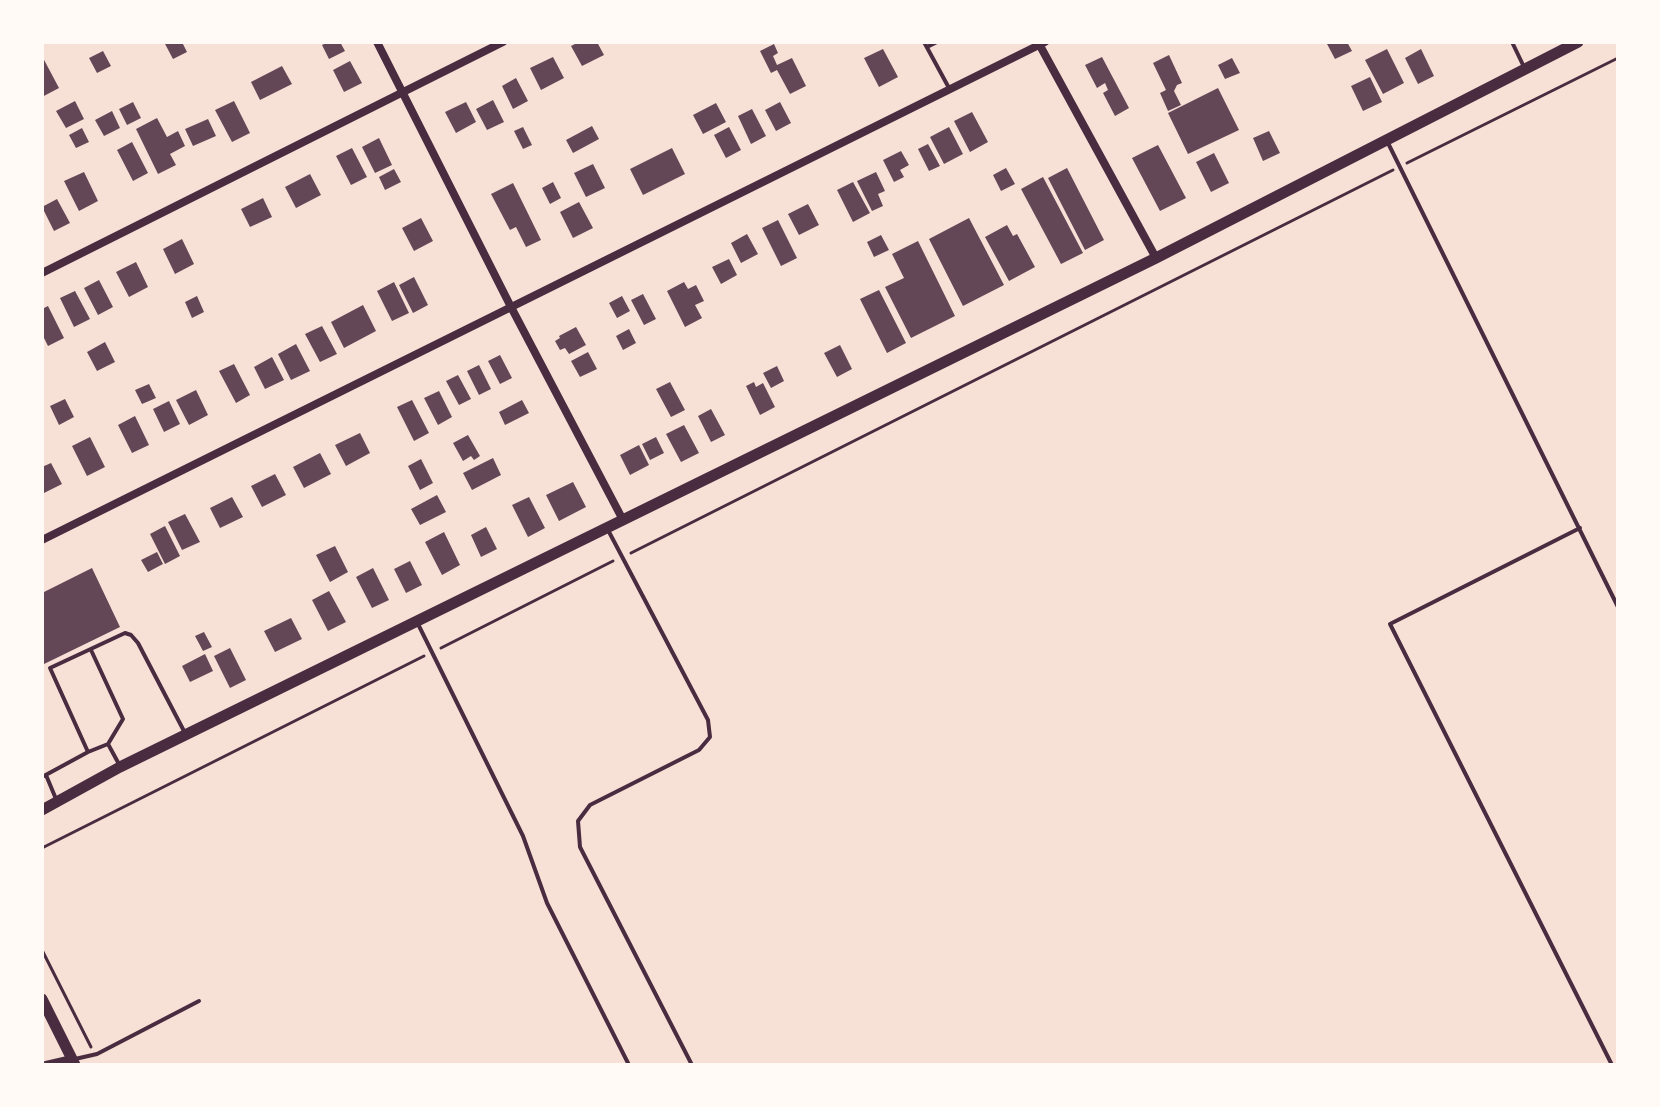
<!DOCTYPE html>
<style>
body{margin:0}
#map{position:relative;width:1660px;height:1107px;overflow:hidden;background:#f7e1d7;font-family:"Noto Sans",sans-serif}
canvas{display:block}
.frame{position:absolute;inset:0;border:44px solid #fffaf5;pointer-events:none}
</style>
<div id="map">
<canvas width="1660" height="1107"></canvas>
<div class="frame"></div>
</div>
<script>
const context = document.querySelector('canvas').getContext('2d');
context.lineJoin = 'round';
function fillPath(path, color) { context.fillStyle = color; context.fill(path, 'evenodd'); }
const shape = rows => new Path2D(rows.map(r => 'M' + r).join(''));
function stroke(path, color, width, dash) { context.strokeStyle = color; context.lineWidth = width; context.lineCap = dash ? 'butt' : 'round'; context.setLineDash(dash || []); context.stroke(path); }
fillPath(shape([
 [164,42,182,42,187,52,173,59],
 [328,42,340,42,345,51,329,59,322,45],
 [579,42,597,42,604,55,582,66,571,46],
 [1326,42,1347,42,1352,51,1335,59],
 [774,44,778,53,773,56,777,65,792,58,806,86,790,94,777,70,771,73,760,51],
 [883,49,898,77,879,87,864,58],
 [1387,49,1404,83,1383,94,1365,60],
 [1421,49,1434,76,1418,84,1405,58],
 [103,51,111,66,97,73,89,58],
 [1169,55,1182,83,1177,85,1174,91,1181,105,1168,111,1160,93,1166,90,1153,63],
 [42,56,59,88,42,97],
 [553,57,564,78,541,90,530,68],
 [1102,57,1129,108,1115,116,1103,93,1108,90,1105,83,1097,88,1085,65],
 [1232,58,1240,73,1225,79,1218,65],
 [350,61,362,83,344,92,333,70],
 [282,66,292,84,260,100,251,82],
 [1370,77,1382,102,1363,111,1351,86],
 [516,78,528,101,513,109,502,86],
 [1218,88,1239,130,1188,154,1168,113],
 [493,100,504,122,487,130,476,109],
 [75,101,84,119,66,128,56,111],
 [234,101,250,133,232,142,215,110],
 [133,102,141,118,127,125,119,109],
 [466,102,476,122,456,133,445,112],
 [780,102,791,123,776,131,765,110],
 [716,103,726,122,703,134,693,115],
 [752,109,766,136,751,144,738,116],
 [112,111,120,128,104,136,95,120],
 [972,112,988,142,970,152,954,121],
 [157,118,167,137,178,131,185,146,170,154,176,165,158,174,136,129],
 [208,119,216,136,193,146,185,129],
 [592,126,599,139,573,153,566,140],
 [523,127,532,145,523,149,514,131],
 [729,127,741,150,726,158,714,135],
 [949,127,963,154,944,164,930,137],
 [82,128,89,142,76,148,69,135],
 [1269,131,1280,153,1263,161,1253,138],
 [379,138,392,165,375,173,362,147],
 [132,142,148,173,133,181,117,150],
 [928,144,940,166,929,171,918,149],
 [1158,145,1186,198,1160,211,1132,158],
 [352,148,367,177,351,185,336,156],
 [672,148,685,174,643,195,630,169],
 [901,151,909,165,900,170,904,177,894,182,883,160],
 [1214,153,1229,183,1211,192,1196,162],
 [593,164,605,188,586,197,574,173],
 [1006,168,1015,184,1001,191,993,175],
 [1067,168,1104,240,1085,250,1048,178],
 [394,169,401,182,385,190,379,177],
 [84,172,98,201,79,211,64,181],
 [876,172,885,191,878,194,883,206,872,211,857,181],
 [310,174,321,195,296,208,285,187],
 [1043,177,1083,253,1061,264,1021,189],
 [553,182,561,198,550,204,542,188],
 [853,182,870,213,853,222,837,190],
 [513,183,541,240,526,247,516,227,510,230,491,194],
 [263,198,272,217,250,227,241,209],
 [57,199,70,223,54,231,42,207],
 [579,202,593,228,573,238,560,212],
 [808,204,819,225,799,235,788,214],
 [421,218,433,241,414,251,402,228],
 [969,218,1004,285,963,306,929,239],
 [778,220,797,258,781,266,762,228],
 [1007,225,1013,236,1017,234,1035,267,1009,281,985,237],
 [747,234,758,254,741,263,731,243],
 [881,235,889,250,874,257,867,242],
 [182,239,194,264,175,274,163,249],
 [918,241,955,316,911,338,885,287,904,278,892,254],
 [729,259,737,275,721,284,712,267],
 [136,262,148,287,129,297,116,272],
 [414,277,428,305,413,313,399,285],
 [99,280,113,307,98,315,84,288],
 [394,282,409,313,392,321,377,291],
 [684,282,688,289,696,285,704,301,695,305,702,318,685,327,667,291],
 [879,290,906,343,887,353,860,299],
 [75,291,90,319,74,327,60,298],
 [643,294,656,319,644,325,631,300],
 [197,296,204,312,192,318,185,302],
 [622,296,630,311,617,318,609,303],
 [363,305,376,331,344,348,331,322],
 [48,306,64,338,48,346,42,334,42,309],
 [322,326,337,354,320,362,305,334],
 [576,327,586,345,569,354,565,348,560,350,555,341,560,338,559,336],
 [629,329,636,343,623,350,616,336],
 [105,342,115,362,97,371,87,352],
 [296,344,310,371,291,380,278,354],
 [840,345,852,369,837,377,824,353],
 [588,352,597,369,580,377,571,361],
 [500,355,512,378,500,384,488,361],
 [272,357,284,380,265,389,254,367],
 [234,364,250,395,236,403,219,371],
 [479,365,491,389,479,395,467,371],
 [777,366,784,381,771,388,763,373],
 [458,375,471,399,459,405,446,381],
 [670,382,685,410,671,417,656,389],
 [754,382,756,387,763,383,775,407,760,415,746,386],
 [149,384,156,398,142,404,135,390],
 [196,390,208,415,189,425,176,400],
 [439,391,452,417,438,425,424,398],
 [65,399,74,417,59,425,50,406],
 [412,400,429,433,414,441,397,407],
 [522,400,529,413,505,425,499,412],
 [169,401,180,424,164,432,153,409],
 [711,409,725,435,711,442,698,416],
 [135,416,149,445,132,453,118,425],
 [684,425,699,453,681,462,666,434],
 [360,433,370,453,346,466,335,445],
 [468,435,480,456,474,460,471,456,463,461,453,443],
 [90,437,105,467,87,476,72,446],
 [656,437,664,453,650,460,642,444],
 [639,445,649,465,630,475,620,455],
 [320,453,331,474,304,488,293,467],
 [493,458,501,475,472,490,463,473],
 [421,459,433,483,420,490,408,466],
 [51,463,62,484,42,494,42,467],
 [275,474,286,495,262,507,251,486],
 [573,482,586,507,559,521,546,495],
 [437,495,446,512,420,525,411,509],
 [232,497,243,517,220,528,210,508],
 [529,497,545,528,528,537,512,505],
 [185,514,200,542,182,550,168,522],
 [165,526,180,556,165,564,150,534],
 [486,527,497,549,481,557,471,535],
 [444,532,460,565,442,575,425,542],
 [335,546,348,572,330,582,316,555],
 [157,552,163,564,148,572,141,560],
 [410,561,422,585,406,593,394,569],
 [92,568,120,627,42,665,42,593],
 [373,568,389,600,372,608,356,577],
 [329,591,346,622,328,631,312,600],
 [291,618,302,639,275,652,264,631],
 [204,632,212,647,203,651,195,636],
 [230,648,246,680,230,688,214,656],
 [205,654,213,671,190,682,182,666]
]), '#644757');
stroke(shape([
 [1407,163,1618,58],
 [631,553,1393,170],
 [441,648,613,561],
 [42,848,424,656],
 [42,950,91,1047]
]), '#4a2c40', 3);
stroke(shape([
 [924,42,949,88],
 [1512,42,1524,67],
 [927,47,937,42],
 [1387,141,1618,607],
 [1580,528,1390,624,1612,1065],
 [608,530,708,720,710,737,699,750,590,805,578,821,580,847,692,1065],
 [418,624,523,836,547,903,629,1065],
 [91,650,123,719,108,744],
 [120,766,108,744,88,752,50,668,125,633,131,635,138,643,185,733],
 [46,775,56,799],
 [42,777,88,752],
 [75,1059,97,1054,199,1001]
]), '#4a2c40', 4);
stroke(shape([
 [377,42,511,307,623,520],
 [1038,42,1156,258],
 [42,273,503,42],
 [42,540,1045,42],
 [46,1065,72,1059]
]), '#4a2c40', 8);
stroke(shape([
 [42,810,120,767,1156,258,1578,42],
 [42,999,75,1065]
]), '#4a2c40', 11);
</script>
